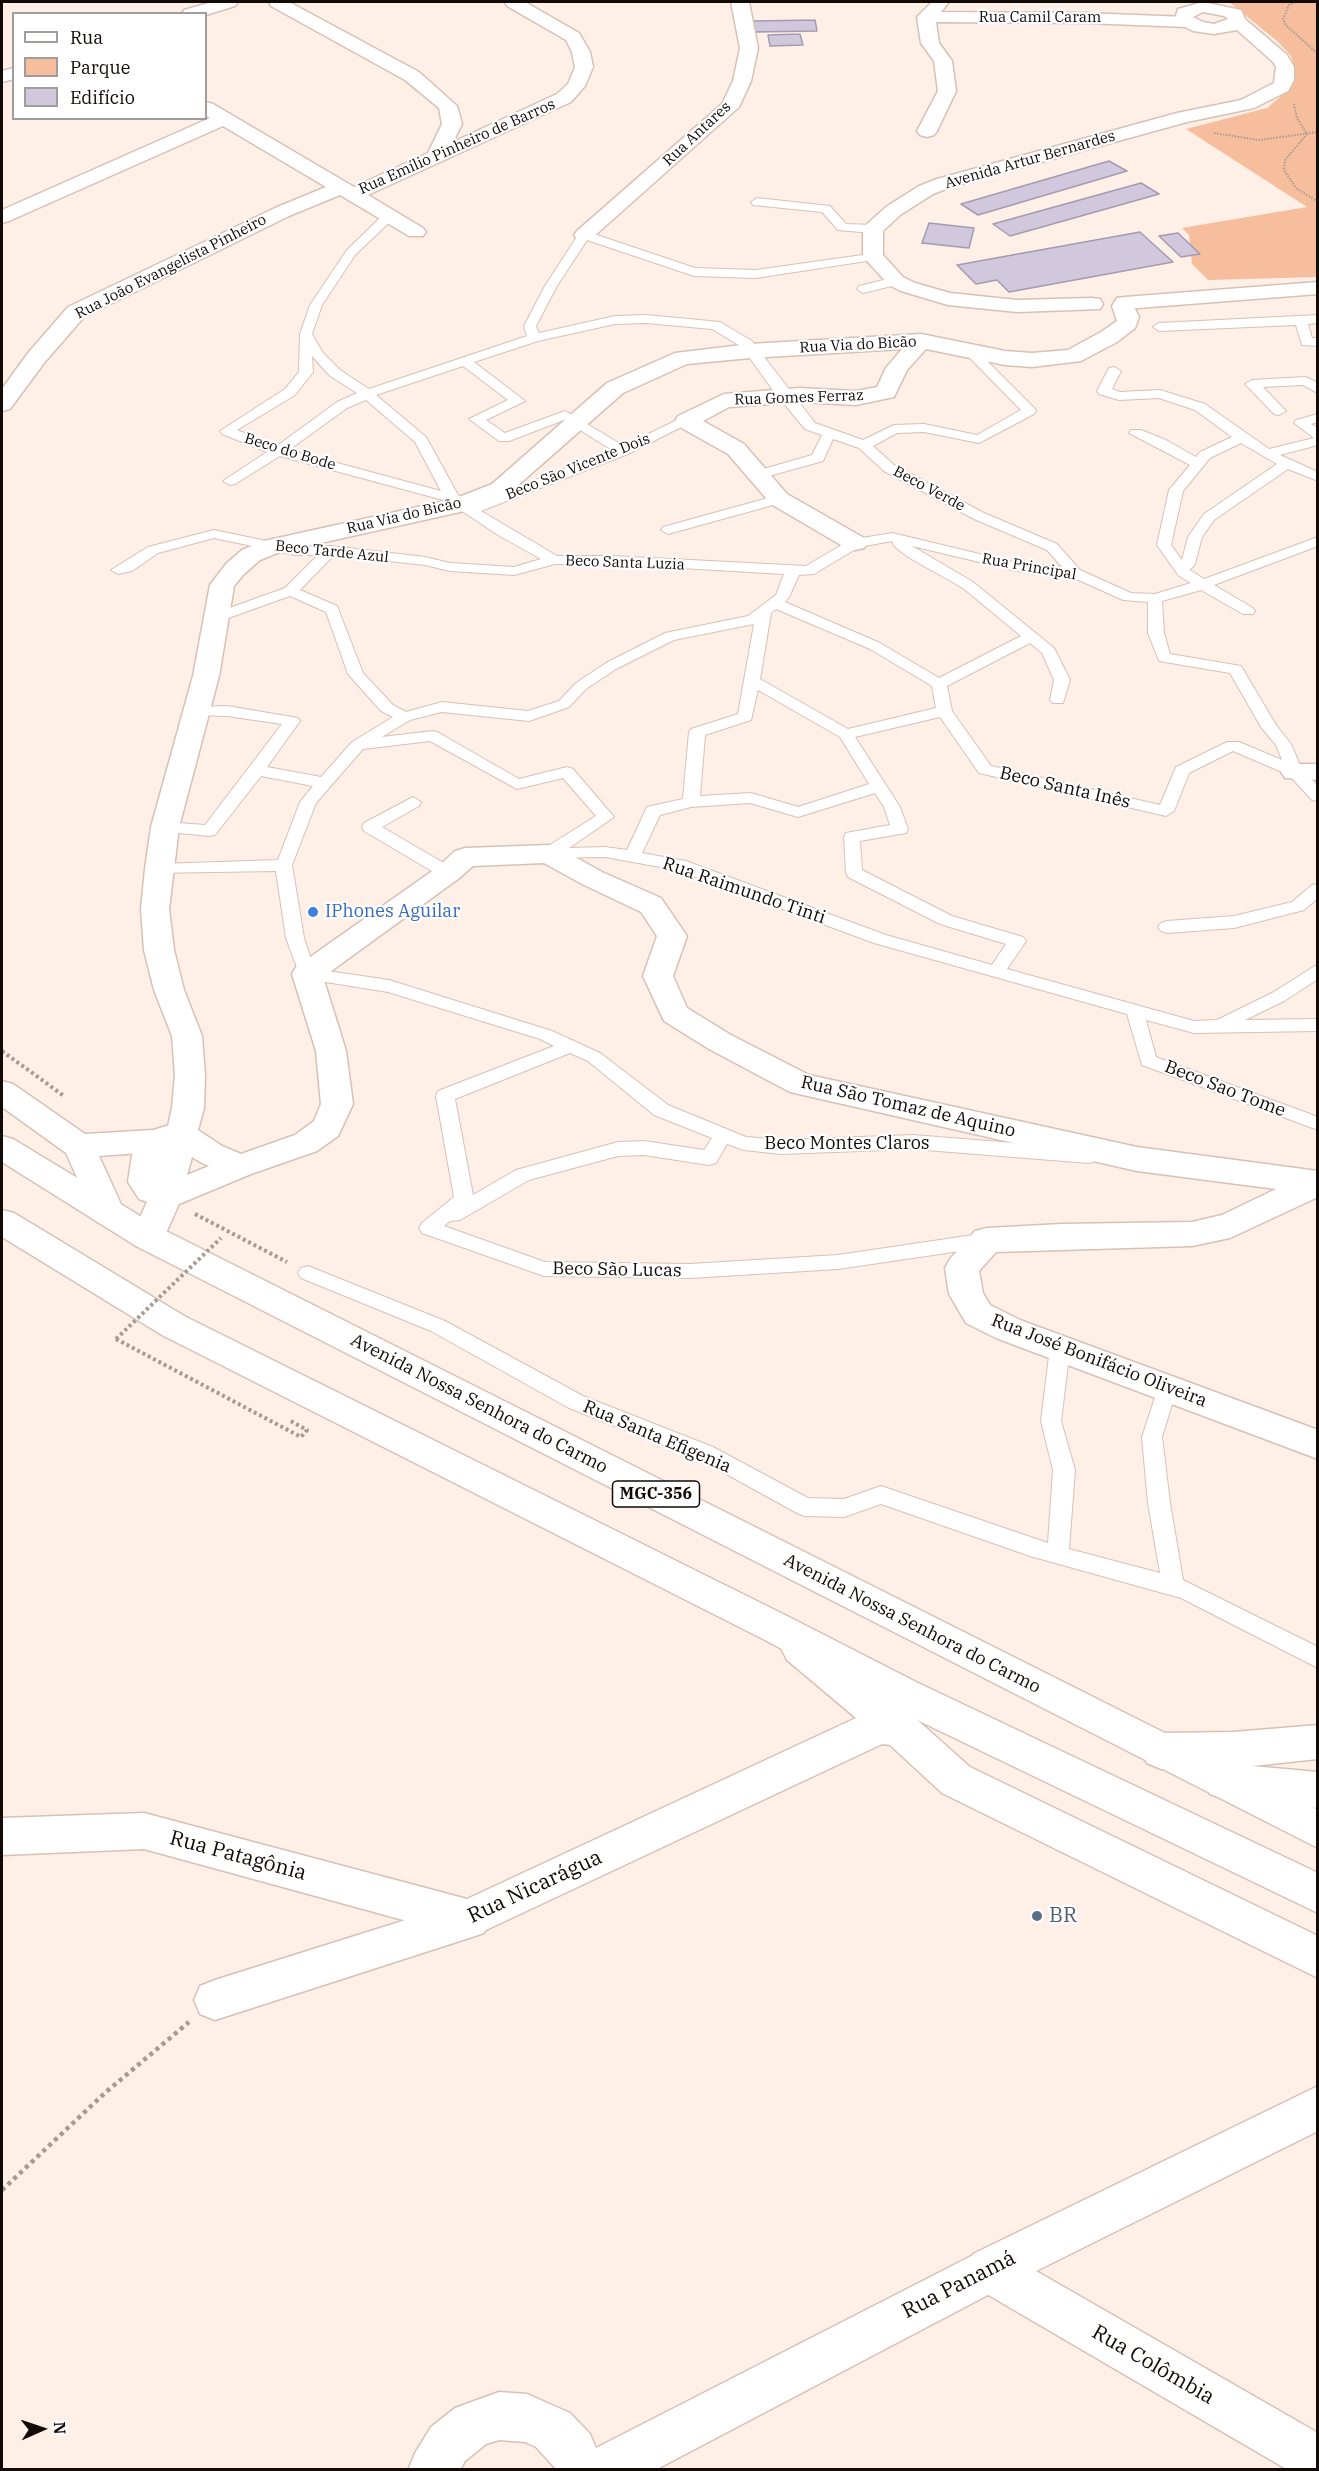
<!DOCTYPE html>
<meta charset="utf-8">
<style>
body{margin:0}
#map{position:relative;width:1319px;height:2471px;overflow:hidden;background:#feefe7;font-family:"IBM Plex Serif",serif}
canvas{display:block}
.frame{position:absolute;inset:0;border:3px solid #120a06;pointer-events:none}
.legend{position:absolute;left:12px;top:12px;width:195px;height:108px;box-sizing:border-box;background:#fff;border:2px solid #a09d9b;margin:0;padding:8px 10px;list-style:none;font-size:18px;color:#120a06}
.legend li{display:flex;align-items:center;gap:12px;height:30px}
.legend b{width:30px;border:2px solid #a09d9b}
.north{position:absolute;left:12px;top:2399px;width:60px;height:60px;-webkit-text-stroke:4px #fff;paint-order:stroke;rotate:87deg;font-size:16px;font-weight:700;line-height:24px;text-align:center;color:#120a06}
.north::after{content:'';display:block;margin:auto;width:21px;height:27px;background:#120a06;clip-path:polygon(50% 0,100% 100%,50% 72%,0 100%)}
</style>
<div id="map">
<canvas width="1319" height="2471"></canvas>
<div class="frame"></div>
<ul class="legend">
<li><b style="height:8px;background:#fff"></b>Rua</li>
<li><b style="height:16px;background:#f7be9d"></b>Parque</li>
<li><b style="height:16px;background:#d2c8de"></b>Edifício</li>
</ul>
<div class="north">N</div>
</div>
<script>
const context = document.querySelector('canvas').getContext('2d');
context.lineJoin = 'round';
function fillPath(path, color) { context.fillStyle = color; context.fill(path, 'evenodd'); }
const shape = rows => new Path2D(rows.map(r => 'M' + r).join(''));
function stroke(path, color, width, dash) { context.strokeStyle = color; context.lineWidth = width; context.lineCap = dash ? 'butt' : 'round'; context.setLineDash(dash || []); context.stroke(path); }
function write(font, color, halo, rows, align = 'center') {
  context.font = font + ' "IBM Plex Serif",serif'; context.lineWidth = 4.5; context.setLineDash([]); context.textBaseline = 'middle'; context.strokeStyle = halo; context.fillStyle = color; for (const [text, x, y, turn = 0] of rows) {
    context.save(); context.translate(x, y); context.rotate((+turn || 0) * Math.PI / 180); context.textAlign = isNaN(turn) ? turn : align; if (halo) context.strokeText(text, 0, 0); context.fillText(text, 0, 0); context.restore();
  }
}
fillPath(shape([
 [1229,2,1317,2,1317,277,1208,280,1192,264,1189,235,1182,228,1307,207,1186,129,1267,108,1293,86,1295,69,1291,56,1277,41]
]), '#f7be9d');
const building = shape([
 [815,20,817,31,754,32,753,21,815,20],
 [800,34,803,45,770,46,768,35,800,34],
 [1109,161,1127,171,978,215,961,204,1109,161],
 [1141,183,1159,194,1010,236,993,224,1141,183],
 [929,223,974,228,969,248,922,243,929,223],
 [1140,232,1173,262,1009,292,997,280,976,284,957,265,1140,232],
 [1178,233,1200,254,1181,257,1159,236,1178,233]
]);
fillPath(building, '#d2c8de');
stroke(building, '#a49baf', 1.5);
const lane = shape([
 [757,198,830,206,846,224,873,225,879,229,873,233,838,230,822,212,753,205,751,202,757,198],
 [389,212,393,213,393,219,355,255,322,305,312,334,323,353,340,370,369,389,527,336,524,326,545,286,580,232,588,232,695,268,756,270,877,253,877,259,873,260,756,278,694,276,587,240,557,286,536,326,539,333,615,316,646,315,720,322,752,341,815,423,863,440,894,425,924,424,977,435,1021,410,962,350,963,347,973,347,1034,408,1036,411,1034,414,979,443,924,432,897,433,873,446,894,465,984,513,1057,544,1080,570,1131,593,1155,594,1191,583,1179,576,1157,545,1169,490,1190,465,1129,433,1131,430,1141,430,1166,440,1196,457,1200,452,1232,437,1195,410,1159,398,1119,400,1099,394,1097,391,1109,368,1114,367,1121,371,1112,389,1120,392,1160,390,1205,404,1269,449,1314,438,1294,423,1296,420,1318,414,1318,422,1311,424,1318,428,1318,445,1280,455,1318,472,1318,481,1288,469,1214,520,1202,537,1195,564,1190,570,1204,579,1318,537,1318,546,1214,585,1253,608,1255,611,1253,614,1243,614,1201,590,1162,601,1164,633,1170,654,1241,666,1276,725,1291,744,1302,770,1318,786,1318,801,1312,800,1289,775,1233,751,1189,773,1174,811,1166,816,979,773,940,717,855,737,900,807,908,829,906,833,900,834,860,841,862,870,952,916,1023,937,1026,941,1007,969,1194,1021,1217,1020,1272,993,1318,964,1318,979,1284,1001,1245,1020,1318,1019,1318,1031,1194,1033,1146,1020,1156,1057,1318,1117,1318,1130,1142,1065,1127,1014,874,943,677,870,605,857,543,858,541,854,545,848,596,816,563,778,517,789,430,741,363,749,316,803,292,865,304,938,314,969,389,980,552,1031,600,1053,668,1105,746,1137,781,1140,913,1135,1089,1149,1096,1151,1098,1156,1096,1161,1089,1163,913,1149,781,1154,744,1150,727,1144,716,1163,709,1165,644,1155,618,1156,529,1180,460,1220,450,1221,444,1226,545,1262,690,1264,838,1255,987,1233,994,1235,997,1240,994,1245,987,1247,838,1269,690,1278,544,1276,422,1233,419,1228,422,1223,454,1197,436,1096,438,1091,554,1046,540,1039,388,992,301,978,286,938,276,871,153,873,151,869,153,865,159,864,278,860,300,802,313,786,261,776,215,835,209,836,159,831,157,827,159,823,165,822,205,825,282,724,227,716,196,715,188,710,190,707,227,706,298,718,300,721,267,767,321,777,352,742,393,717,381,711,348,674,326,612,290,596,220,621,210,621,208,618,210,615,285,588,318,555,295,555,214,538,158,553,132,571,118,574,111,570,148,547,214,530,295,547,331,546,425,557,450,563,514,567,541,559,498,535,447,501,280,456,235,484,230,485,223,481,267,452,222,434,220,431,285,389,299,372,300,334,310,305,347,250,385,213,389,212],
 [646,323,712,329,742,347,772,389,805,429,822,435,812,455,753,472,751,475,753,478,758,479,823,461,833,439,859,448,884,471,974,519,1047,550,1062,567,1017,563,892,533,850,540,806,566,613,556,557,556,481,511,628,454,693,421,686,417,681,418,624,446,565,411,505,433,486,420,525,401,474,362,538,341,615,324,646,323],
 [312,356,330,376,357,393,337,402,277,446,237,430,295,395,313,372,312,356],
 [463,366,508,400,469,419,499,441,509,441,564,420,612,450,471,505,458,495,426,437,376,395,463,366],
 [366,400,415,442,441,491,289,450,347,408,366,400],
 [1241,443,1277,464,1204,514,1188,537,1182,560,1171,545,1183,491,1210,458,1241,443],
 [892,541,894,546,908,557,963,588,1021,636,939,678,880,643,785,602,789,597,799,575,814,574,859,547,892,541],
 [912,546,1017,571,1072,577,1123,600,1148,602,1148,633,1159,661,1230,673,1261,727,1276,745,1282,760,1239,742,1227,742,1176,767,1160,805,991,766,952,711,947,686,1030,643,1042,653,1054,680,1050,700,1053,703,1063,703,1070,680,1054,648,973,582,912,546],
 [334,555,425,565,450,571,514,575,555,564,613,564,784,574,776,595,748,616,665,633,606,663,576,683,559,701,528,711,442,702,406,712,393,705,363,673,337,606,300,590,334,555],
 [776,609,870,649,932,686,936,708,848,729,760,679,771,613,776,609],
 [754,624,738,714,691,729,689,732,683,799,647,807,627,850,605,847,569,848,614,817,573,769,567,767,519,779,439,733,433,731,382,737,410,720,442,712,529,721,535,719,569,707,586,689,616,669,674,640,754,624],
 [758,690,840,737,869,784,798,807,751,793,700,796,705,735,751,720,758,690],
 [875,793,884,807,890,825,846,833,844,837,846,873,848,877,940,924,1006,944,992,965,886,935,686,861,642,853,660,815,691,807,750,803,798,817,875,793],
 [570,1053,588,1061,654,1115,712,1138,704,1150,644,1141,618,1142,516,1170,473,1195,455,1099,570,1053],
 [896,277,902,281,900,284,863,293,857,289,859,286,896,277],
 [1318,315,1318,323,1308,324,1312,338,1318,338,1318,346,1302,345,1296,325,1159,331,1153,327,1159,323,1318,315],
 [1306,377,1318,383,1318,393,1303,385,1263,387,1286,411,1279,415,1274,414,1245,384,1252,380,1306,377],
 [779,495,786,499,784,502,668,534,661,530,663,527,779,495],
 [413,797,421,802,419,806,382,827,454,869,456,873,454,877,442,877,364,831,362,827,364,823,413,797],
 [1318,884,1318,898,1304,910,1234,928,1167,933,1161,931,1158,927,1161,923,1167,921,1234,916,1292,902,1312,885,1318,884],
 [308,1266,445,1321,583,1396,713,1447,808,1498,844,1499,881,1486,1048,1543,1053,1470,1041,1421,1050,1348,1053,1342,1060,1340,1067,1342,1070,1348,1061,1421,1075,1470,1069,1549,1160,1573,1148,1503,1142,1437,1160,1382,1167,1380,1174,1382,1177,1388,1162,1437,1170,1503,1183,1580,1318,1647,1318,1668,1181,1598,1030,1556,881,1504,844,1517,805,1516,797,1513,699,1459,569,1408,431,1331,301,1278,298,1273,301,1268,308,1266]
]);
const street = shape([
 [212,2,238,2,235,6,206,15,182,14,184,10,212,2],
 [269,2,289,2,419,72,457,106,462,124,453,142,557,94,568,84,575,67,572,52,566,40,507,6,505,2,525,2,579,33,590,52,593,67,585,86,571,102,368,195,423,228,426,232,423,236,409,236,340,195,289,216,84,317,44,363,10,409,2,411,2,389,28,353,68,307,275,208,326,187,223,126,9,221,2,223,2,210,210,118,206,116,206,102,213,104,354,187,428,153,442,124,439,108,405,80,271,6,269,2],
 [731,2,749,2,758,48,751,81,739,107,591,239,577,239,574,235,577,231,722,104,733,81,740,48,731,2],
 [932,2,949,2,941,12,1085,13,1187,17,1193,18,1196,22,1193,26,1187,27,1085,23,936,22,939,43,952,61,956,91,937,131,934,135,927,137,920,135,917,131,938,91,934,61,921,43,917,17,932,2],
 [14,68,14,79,2,82,2,71,14,68],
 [1123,300,1131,301,1139,317,1135,328,1117,342,1081,361,1032,367,1005,365,926,349,907,370,894,397,856,405,799,402,729,407,703,421,744,444,787,494,864,538,867,543,864,548,855,550,846,548,771,504,728,454,678,426,675,421,678,416,724,394,799,388,856,391,877,387,886,368,902,349,750,358,687,364,623,393,508,494,469,510,280,552,260,560,244,574,234,586,219,676,179,827,169,909,174,950,184,990,202,1036,205,1075,204,1108,198,1130,222,1146,241,1154,295,1135,314,1121,321,1104,316,1051,292,974,296,967,438,867,455,851,465,848,549,845,559,848,602,872,661,898,687,936,673,976,687,1008,731,1035,809,1075,1137,1147,1318,1171,1318,1197,1230,1238,1192,1246,996,1252,979,1271,983,1293,990,1305,1020,1320,1318,1430,1318,1459,996,1338,966,1323,949,1294,945,1268,950,1259,975,1231,987,1228,1062,1224,1192,1222,1222,1215,1276,1189,1137,1171,790,1092,709,1049,664,1021,643,976,657,936,641,912,582,884,544,863,473,866,458,879,323,977,346,1051,353,1104,338,1136,317,1151,251,1174,179,1204,160,1246,148,1249,136,1246,131,1237,147,1202,139,1199,128,1182,132,1155,137,1147,168,1126,172,1108,175,1075,172,1036,154,990,144,950,141,909,145,869,151,827,193,676,210,585,226,564,242,550,264,541,454,499,492,484,607,383,675,353,750,344,921,334,1005,351,1032,353,1068,350,1101,332,1117,321,1112,306,1115,301,1123,300],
 [192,1157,200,1162,209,1166,187,1175,192,1157],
 [1295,764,1318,764,1318,780,1285,778,1281,772,1285,766,1295,764],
 [1318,1725,1318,1759,1252,1766,1318,1772,1318,1808,1224,1799,1210,1794,1204,1781,1211,1768,1161,1769,1147,1763,1141,1751,1147,1739,1161,1733,1233,1732,1318,1725],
 [469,1900,484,1905,490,1919,484,1933,469,1938,215,2020,200,2014,194,2000,200,1986,215,1980,469,1900],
 [989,2247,1005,2254,1012,2270,1005,2286,655,2470,557,2470,536,2447,525,2442,499,2440,486,2444,465,2461,460,2470,408,2470,415,2453,431,2427,455,2408,499,2392,527,2394,570,2413,590,2434,596,2448,989,2247]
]);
const secondary = shape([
 [1203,2,1241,10,1245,19,1287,55,1294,67,1294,80,1288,91,1254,108,1187,122,951,187,933,194,900,215,883,231,883,255,903,277,915,283,950,293,1017,300,1092,298,1100,299,1103,304,1100,309,1017,312,948,305,901,291,889,285,866,260,863,256,863,229,866,225,886,207,919,186,937,179,1177,113,1241,100,1274,83,1276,67,1273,62,1237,30,1214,34,1193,31,1178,23,1175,19,1178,9,1203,2],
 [1203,12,1224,16,1228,19,1214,24,1203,22,1193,17,1203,12],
 [1318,282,1318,294,1125,309,1117,308,1114,303,1117,298,1125,297,1318,282],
 [800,1632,813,1636,914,1717,970,1767,1318,1936,1318,1978,942,1793,890,1745,882,1744,469,1938,144,1849,2,1855,2,1818,144,1813,467,1899,856,1718,787,1660,781,1648,787,1636,800,1632],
 [1318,2086,1318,2131,1036,2271,1318,2433,1318,2470,1288,2470,973,2286,966,2270,973,2254,1318,2086]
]);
const primary = shape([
 [2,1136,13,1139,160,1228,1318,1810,1318,1848,136,1246,2,1162,2,1136],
 [2,1210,14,1213,186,1317,791,1618,916,1682,1318,1873,1318,1913,888,1706,765,1640,162,1335,2,1237,2,1210]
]);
const highway = shape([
 [2,1081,13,1084,85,1134,153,1130,180,1122,191,1125,196,1133,191,1141,153,1152,99,1156,125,1213,121,1222,109,1225,97,1222,66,1153,2,1107,2,1081]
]);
stroke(lane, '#d8c1b4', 2);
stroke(street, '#d8c1b4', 3);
stroke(secondary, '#d8c1b4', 3);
stroke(primary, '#d8c1b4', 3);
stroke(highway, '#d8c1b4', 3);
stroke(shape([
 [1295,2,1289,5,1283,19,1286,25,1318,54],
 [1294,104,1297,118,1307,134,1285,160,1284,170,1296,188,1318,202],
 [1214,133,1259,140,1318,132]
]), '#a69a93', 2, [1.5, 1.5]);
stroke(shape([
 [2,1051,64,1096],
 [195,1214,287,1262],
 [116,1339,301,1437,307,1430,289,1420]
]), '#a69a93', 4, [3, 3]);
stroke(shape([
 [2,2190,106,2092,189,2022]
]), '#a69a93', 4.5, [4, 4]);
fillPath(lane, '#fff');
fillPath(street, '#fff');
fillPath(secondary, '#fff');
fillPath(primary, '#fff');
fillPath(highway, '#fff');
stroke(shape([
 [116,1339,221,1238]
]), '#a69a93', 4, [3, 3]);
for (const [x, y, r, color] of [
 [313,912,6,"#3f7fe0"],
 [1037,1916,6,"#5c6f8a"]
]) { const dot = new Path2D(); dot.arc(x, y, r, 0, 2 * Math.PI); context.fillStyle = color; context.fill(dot); stroke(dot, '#fff', 2); }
write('15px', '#120a06', '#fff', [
 ["Rua Camil Caram",1040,18],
 ["Rua Antares",697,134,-43],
 ["Rua Emílio Pinheiro de Barros",457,147,-24],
 ["Avenida Artur Bernardes",1030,160,-16],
 ["Rua João Evangelista Pinheiro",171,267,-27],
 ["Rua Via do Bicão",858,345,-3],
 ["Rua Gomes Ferraz",799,398,-2],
 ["Beco do Bode",290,452,17],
 ["Beco São Vicente Dois",578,467,-22],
 ["Beco Verde",929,489,28],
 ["Rua Via do Bicão",404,516,-13],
 ["Beco Tarde Azul",332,552,6],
 ["Beco Santa Luzia",625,563,2],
 ["Rua Principal",1029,567,10]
]);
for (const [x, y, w] of [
 [656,1494,87]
]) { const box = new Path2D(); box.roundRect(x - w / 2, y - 13, w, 26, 4.5); context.fillStyle = '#fff'; context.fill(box); stroke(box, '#120a06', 1.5); }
write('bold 16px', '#120a06', null, [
 ["MGC-356",656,1494]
]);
write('18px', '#120a06', '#fff', [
 ["Beco Santa Inês",1065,788,13],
 ["Rua Raimundo Tinti",744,891,19],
 ["Beco Sao Tome",1225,1089,21],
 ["Rua São Tomaz de Aquino",908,1107,13],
 ["Beco Montes Claros",847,1144],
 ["Beco São Lucas",617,1270,1],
 ["Rua José Bonifácio Oliveira",1099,1361,21],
 ["Avenida Nossa Senhora do Carmo",479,1404,27],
 ["Rua Santa Efigenia",657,1437,23],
 ["Avenida Nossa Senhora do Carmo",912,1624,27]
]);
write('18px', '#366cbe', '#fff', [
 ["IPhones Aguilar",325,912]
], 'left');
write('21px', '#120a06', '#fff', [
 ["Rua Patagônia",238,1856,15],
 ["Rua Nicarágua",535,1887,-25],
 ["Rua Panamá",959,2285,-27],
 ["Rua Colômbia",1153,2365,30]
]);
write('21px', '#4e5e75', '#fff', [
 ["BR",1049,1916]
], 'left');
</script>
